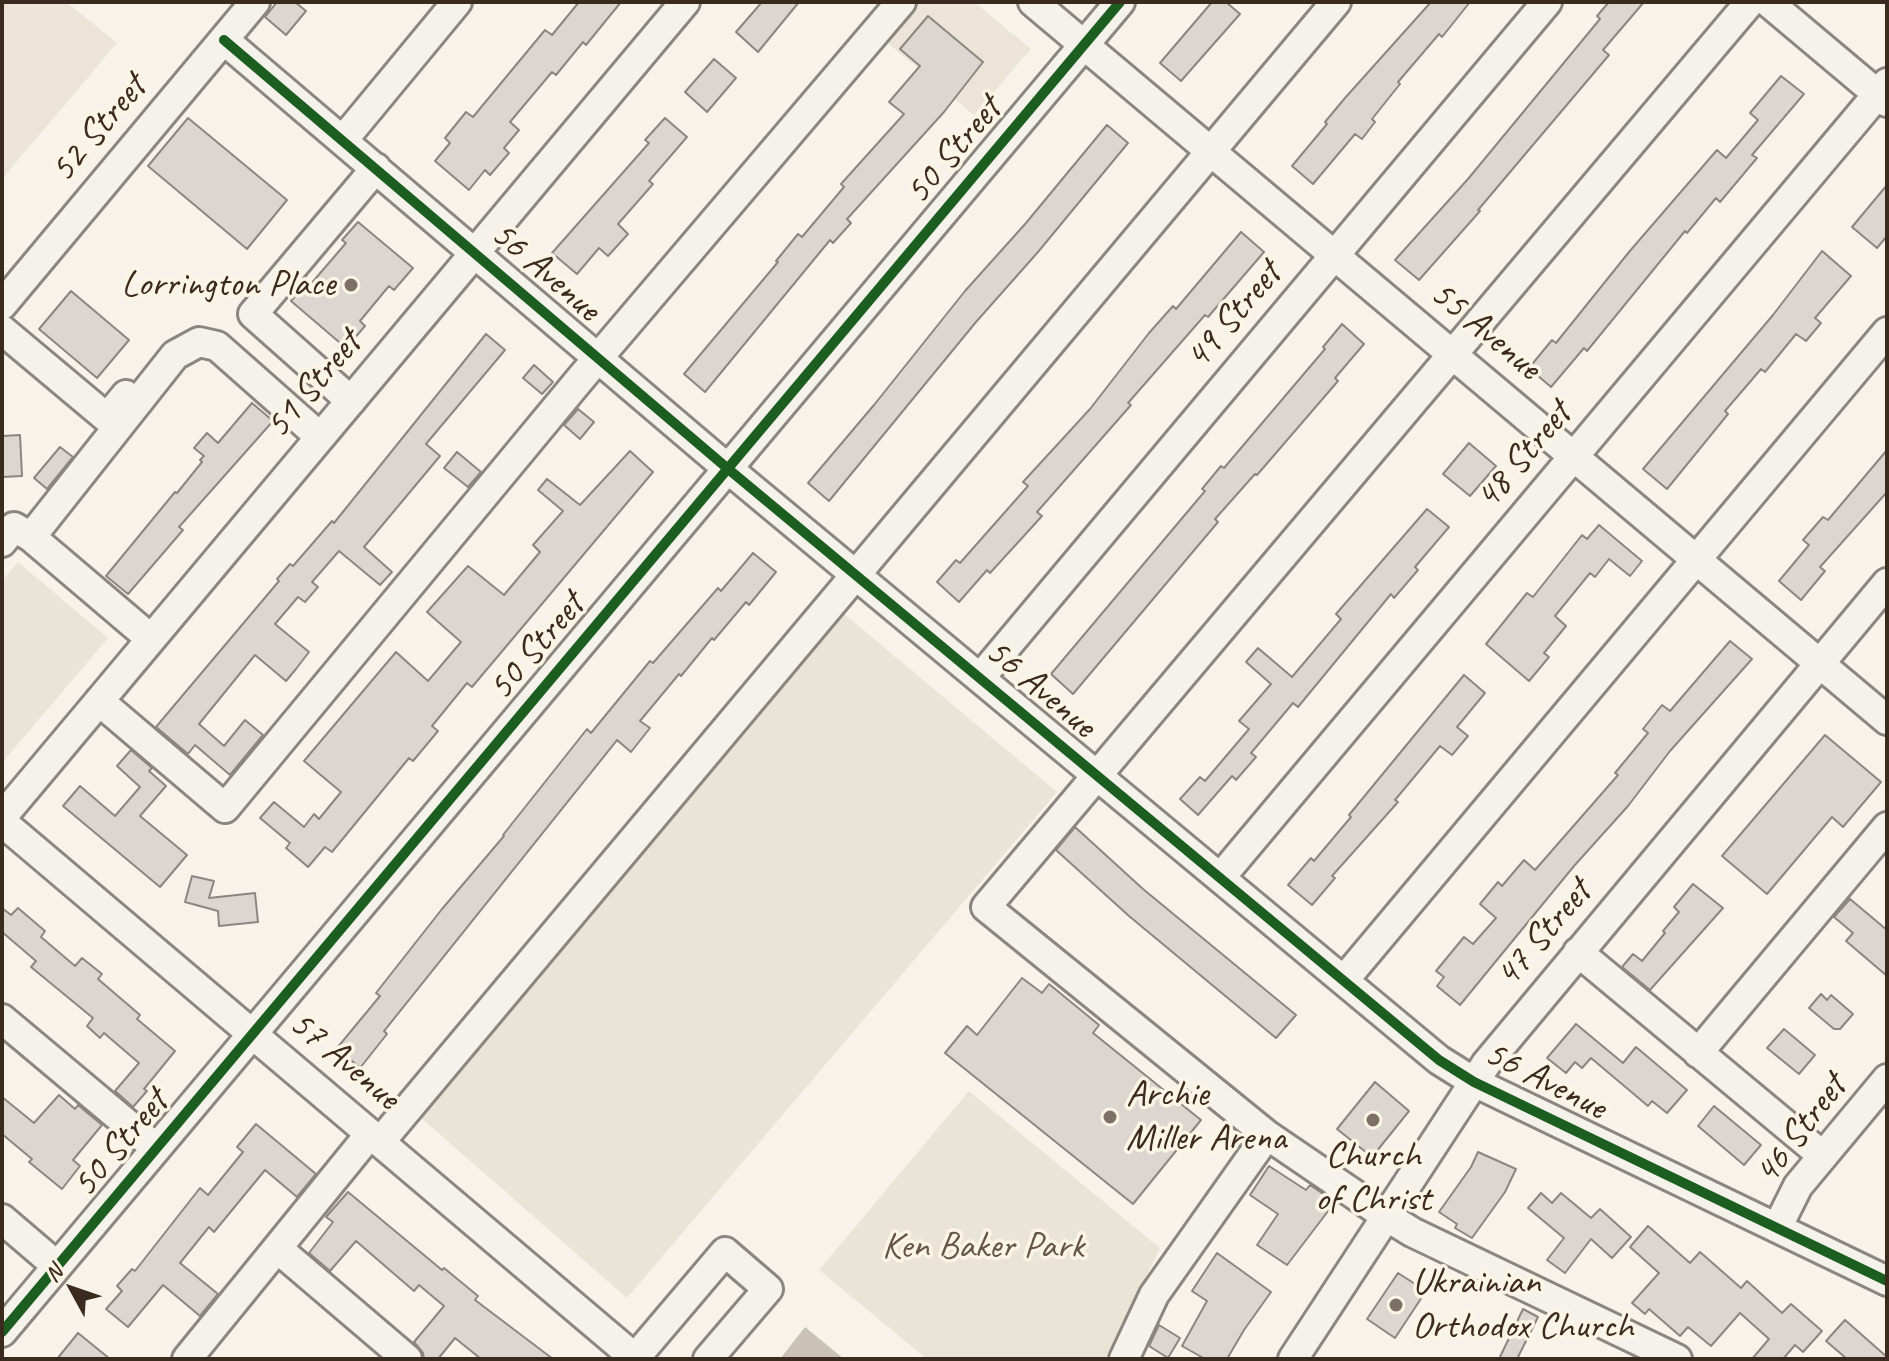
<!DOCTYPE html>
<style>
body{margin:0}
#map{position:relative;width:1889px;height:1361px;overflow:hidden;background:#f7f3ea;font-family:Caveat,sans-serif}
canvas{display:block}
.frame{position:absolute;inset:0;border:4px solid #3b2a1e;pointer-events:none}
.north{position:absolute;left:32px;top:1249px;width:80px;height:80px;-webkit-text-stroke:6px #fcf5e5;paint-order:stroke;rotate:310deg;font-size:22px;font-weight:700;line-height:32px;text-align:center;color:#3b2a1e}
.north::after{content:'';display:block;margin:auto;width:28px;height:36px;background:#3b2a1e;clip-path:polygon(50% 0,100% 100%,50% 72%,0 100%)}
</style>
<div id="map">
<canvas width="1889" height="1361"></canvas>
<div class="frame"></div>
<div class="north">N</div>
</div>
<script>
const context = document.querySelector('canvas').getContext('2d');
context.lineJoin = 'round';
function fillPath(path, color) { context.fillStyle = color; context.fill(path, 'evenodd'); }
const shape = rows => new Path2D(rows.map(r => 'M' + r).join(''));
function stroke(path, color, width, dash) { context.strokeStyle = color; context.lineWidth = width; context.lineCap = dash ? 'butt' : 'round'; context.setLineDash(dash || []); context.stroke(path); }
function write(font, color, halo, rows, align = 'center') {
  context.font = font + ' Caveat,sans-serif'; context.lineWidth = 7; context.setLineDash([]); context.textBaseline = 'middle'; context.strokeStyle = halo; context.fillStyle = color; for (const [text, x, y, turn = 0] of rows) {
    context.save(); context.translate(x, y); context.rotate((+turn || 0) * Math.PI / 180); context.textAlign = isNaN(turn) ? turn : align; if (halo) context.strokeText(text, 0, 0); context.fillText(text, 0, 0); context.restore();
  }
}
fillPath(shape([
 [2,2,66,2,117,43,2,179],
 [916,2,974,2,1031,49,974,115,884,40]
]), '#ebe4d7');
fillPath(shape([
 [18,562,108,638,2,763,2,581],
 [843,613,1057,792,627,1298,420,1117],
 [969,1091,1160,1248,1105,1359,927,1359,819,1270]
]), '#eae4d7');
fillPath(shape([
 [805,1327,844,1359,780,1359]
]), '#cac2b5');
const building = shape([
 [277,2,295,2,306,11,286,35,265,17,277,2],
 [579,2,621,2,586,45,583,42,556,75,552,72,510,122,519,130,504,148,509,153,490,175,485,170,469,190,435,161,450,143,445,138,466,112,473,117,545,30,552,35,579,2],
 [762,2,799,2,758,52,736,32,762,2],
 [1212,2,1226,2,1240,14,1181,81,1160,63,1212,2],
 [1431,2,1470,2,1442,37,1439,34,1398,82,1400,84,1372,119,1375,122,1362,139,1355,134,1313,184,1292,166,1327,124,1325,122,1345,98,1431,2],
 [1609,2,1644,2,1603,50,1609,55,1478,210,1480,211,1419,280,1395,260,1468,179,1600,19,1597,16,1609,2],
 [928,16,983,62,944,112,847,219,851,223,833,243,830,240,705,392,684,374,778,262,776,261,798,234,802,237,844,187,841,184,904,114,889,102,920,66,900,49,928,16],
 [714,59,736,78,707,112,685,92,714,59],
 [1781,76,1804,94,1752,155,1757,158,1720,202,1716,198,1687,233,1685,231,1587,351,1584,348,1551,387,1529,368,1552,340,1556,343,1629,252,1717,150,1726,158,1758,120,1750,113,1781,76],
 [188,118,287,200,247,249,148,166,188,118],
 [665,118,687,137,649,181,653,184,618,224,628,234,608,256,599,248,577,274,552,253,649,143,645,140,665,118],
 [1107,125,1128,143,1038,252,976,322,829,501,808,483,874,405,965,291,1026,223,1107,125],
 [1887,185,1887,236,1877,248,1852,227,1887,185],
 [358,222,413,268,394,290,389,286,360,321,365,326,346,348,291,301,307,282,310,285,346,243,342,240,358,222],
 [1241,232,1264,252,1208,317,1205,315,1128,403,1131,405,1037,512,1042,516,1022,538,990,573,987,570,959,602,937,582,956,560,960,563,1028,486,1023,482,1090,409,1149,333,1173,306,1176,309,1241,232],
 [1822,251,1851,276,1815,318,1821,323,1806,341,1796,334,1765,372,1761,369,1725,411,1728,414,1667,489,1643,469,1773,315,1822,251],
 [71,291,129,340,97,378,39,329,71,291],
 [1342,324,1364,344,1335,378,1338,381,1257,475,1255,474,1215,519,1218,522,1073,694,1051,674,1205,491,1202,489,1221,466,1224,468,1325,349,1323,347,1342,324],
 [486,334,505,350,426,444,440,456,364,547,392,572,380,585,339,551,312,582,318,587,305,602,298,597,275,624,309,652,296,669,286,681,255,655,199,724,224,746,245,720,263,735,230,775,195,745,188,754,156,727,279,581,277,579,290,564,293,566,332,521,334,523,486,334],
 [534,365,553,382,542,394,523,378,534,365],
 [252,403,273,421,179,527,183,530,128,594,106,576,175,492,177,493,202,462,200,460,204,456,194,448,207,433,218,443,252,403],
 [578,409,594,422,580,439,564,425,578,409],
 [20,435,22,476,2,477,2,436,20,435],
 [1469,443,1496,466,1470,496,1443,474,1469,443],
 [60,447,73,457,47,489,34,478,60,447],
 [1887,450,1887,492,1820,567,1825,571,1801,600,1779,581,1809,545,1803,540,1823,517,1828,520,1887,450],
 [630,451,653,472,472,687,467,683,432,726,438,731,413,761,409,758,332,852,325,847,308,867,286,848,290,843,260,818,274,802,304,827,314,814,319,819,341,792,304,761,396,652,428,681,461,642,427,612,468,566,504,595,540,552,533,545,563,511,538,490,547,479,580,505,630,451],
 [457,452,481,472,468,487,444,468,457,452],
 [1427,509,1449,527,1415,567,1418,570,1394,598,1391,594,1298,707,1293,703,1251,753,1256,757,1236,780,1232,776,1198,815,1180,799,1200,777,1205,781,1249,729,1239,721,1271,684,1246,662,1258,648,1292,677,1341,619,1336,614,1427,509],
 [1599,525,1642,561,1630,576,1609,559,1595,577,1590,573,1555,616,1566,626,1544,653,1549,657,1529,681,1486,644,1527,593,1533,597,1582,535,1587,539,1599,525],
 [753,553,776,572,749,605,746,602,714,640,712,638,681,676,679,674,640,721,650,728,631,752,617,740,384,1031,387,1034,360,1068,337,1048,380,996,376,993,442,909,504,836,503,835,587,729,591,733,650,661,653,663,718,588,721,591,753,553],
 [1730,641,1752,659,1670,751,1628,806,1574,866,1460,1005,1437,986,1444,977,1436,971,1464,937,1473,944,1496,918,1480,904,1498,882,1502,886,1524,860,1535,870,1618,775,1615,773,1648,733,1643,729,1662,705,1670,711,1730,641],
 [1464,675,1485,693,1457,727,1468,736,1452,755,1440,746,1395,800,1398,802,1332,876,1335,878,1312,905,1288,885,1311,858,1314,861,1351,817,1349,815,1464,675],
 [1825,735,1881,782,1843,827,1832,817,1767,894,1722,856,1825,735],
 [131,750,152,768,149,771,166,786,140,816,187,855,160,887,63,806,80,786,115,816,140,787,117,766,131,750],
 [1075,827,1143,889,1296,1015,1276,1038,1129,916,1056,850,1075,827],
 [192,876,214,881,209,898,255,893,258,922,219,926,218,911,185,902,192,876],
 [1693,884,1723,908,1650,990,1622,967,1633,954,1642,961,1665,933,1663,931,1679,912,1674,907,1693,884],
 [1850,899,1887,930,1887,976,1846,941,1853,933,1834,917,1850,899],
 [2,908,11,915,18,908,45,931,41,937,75,966,82,958,102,974,98,979,140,1015,137,1019,175,1051,144,1089,147,1091,133,1107,115,1091,139,1063,104,1033,100,1038,87,1026,93,1018,31,967,36,961,2,932,2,908],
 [1022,978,1042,993,1049,984,1099,1025,1093,1033,1201,1120,1133,1204,945,1053,967,1026,977,1035,1022,978],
 [1821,994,1827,1000,1831,995,1853,1014,1840,1029,1834,1029,1809,1008,1821,994],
 [1576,1024,1623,1063,1636,1047,1687,1090,1667,1113,1652,1101,1648,1106,1591,1058,1582,1068,1575,1062,1566,1073,1547,1058,1576,1024],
 [1784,1029,1815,1055,1799,1074,1767,1048,1784,1029],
 [1375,1082,1409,1111,1372,1157,1337,1129,1375,1082],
 [59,1095,75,1109,78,1105,102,1125,73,1160,80,1166,62,1189,29,1162,32,1159,2,1134,2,1097,34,1123,59,1095],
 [1714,1106,1761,1145,1744,1165,1698,1126,1714,1106],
 [256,1124,316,1174,297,1197,265,1170,214,1232,209,1227,180,1263,218,1294,200,1316,163,1285,128,1327,106,1309,122,1291,117,1286,132,1269,135,1271,200,1188,208,1195,243,1152,237,1147,256,1124],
 [1478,1152,1516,1169,1505,1192,1472,1238,1455,1228,1457,1224,1439,1212,1471,1167,1478,1152],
 [1269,1166,1306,1190,1310,1185,1335,1202,1287,1265,1257,1245,1278,1214,1250,1195,1269,1166],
 [348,1192,442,1270,444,1268,478,1296,475,1300,553,1359,481,1359,455,1338,438,1359,424,1359,423,1353,414,1342,444,1306,419,1285,414,1291,356,1241,330,1271,309,1253,333,1222,326,1217,348,1192],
 [1541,1193,1552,1203,1561,1193,1591,1218,1600,1209,1631,1237,1612,1258,1591,1239,1565,1273,1547,1260,1564,1238,1528,1208,1541,1193],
 [1648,1226,1690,1263,1700,1252,1741,1288,1747,1281,1782,1313,1791,1304,1822,1331,1803,1352,1795,1345,1783,1359,1752,1359,1769,1339,1740,1313,1711,1346,1688,1327,1680,1336,1649,1309,1645,1314,1632,1303,1659,1273,1630,1247,1648,1226],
 [1217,1253,1271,1292,1244,1330,1227,1359,1205,1359,1182,1346,1207,1301,1192,1291,1217,1253],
 [1398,1273,1426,1291,1395,1338,1367,1319,1398,1273],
 [1523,1309,1538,1317,1517,1359,1499,1359,1523,1309],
 [1845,1320,1887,1357,1887,1359,1847,1359,1826,1341,1845,1320],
 [1159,1325,1180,1338,1168,1358,1149,1346,1159,1325],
 [78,1333,110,1359,57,1359,78,1333]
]);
fillPath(building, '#dbd7d0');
stroke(building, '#8b867f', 2);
const minor = shape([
 [1033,2,1887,720],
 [1768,2,1887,102],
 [224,40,727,468,1439,1060,1474,1082,1887,1281],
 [343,140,457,2],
 [2,305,255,2],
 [2,330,107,418,126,395],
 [351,401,253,314,376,168],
 [31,537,175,355,199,342,217,346,320,437],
 [2,542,14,527,31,537,151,639],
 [980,678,1547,2],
 [99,701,225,808,581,378,901,2],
 [2,817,685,2],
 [2,822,636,1359],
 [1220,878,1887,83],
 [1578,952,1823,1156],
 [1344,980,1887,332],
 [2,1019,156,1148],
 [1698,1053,1887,827],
 [380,1142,1336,2],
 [2,1219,57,1266],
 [1777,1228,1798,1186,1887,1079],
 [278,1249,407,1359],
 [2,1332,1120,2],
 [635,1358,725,1252,768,1289,708,1359],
 [187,1359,370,1134],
 [1124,1359,1154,1295,1267,1135],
 [1293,1359,1486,1064,1887,583],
 [1677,1359,1412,1232,1386,1216,1267,1135,986,907,1750,2]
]);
stroke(minor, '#8b867f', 34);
stroke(minor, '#f5f2ec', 28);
stroke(shape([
 [224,40,727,468,1439,1060,1474,1082,1887,1281],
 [2,1332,1120,2]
]), '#1b5e20', 10);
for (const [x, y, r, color] of [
 [351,285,8,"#7d7065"],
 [1110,1117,8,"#7d7065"],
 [1373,1120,8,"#7d7065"],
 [1396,1305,8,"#7d7065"]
]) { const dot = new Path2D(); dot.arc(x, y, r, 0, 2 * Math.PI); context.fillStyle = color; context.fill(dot); stroke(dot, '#fcf5e5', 3); }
write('38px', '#3b2a1e', '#fcf5e5', [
 ["52 Street",99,129,-50],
 ["50 Street",954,151,-50],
 ["56 Avenue",545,272,41],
 ["49 Street",1234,316,-50],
 ["55 Avenue",1485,331,40],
 ["51 Street",314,385,-50],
 ["48 Street",1524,456,-50],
 ["50 Street",537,647,-50],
 ["56 Avenue",1040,689,40],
 ["47 Street",1544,934,-50],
 ["57 Avenue",344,1061,40],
 ["56 Avenue",1545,1081,27],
 ["46 Street",1801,1130,-53],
 ["50 Street",121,1144,-50]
]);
write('38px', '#3b2a1e', '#fcf5e5', [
 ["Lorrington Place",335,285,"right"],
 ["Archie",1126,1095],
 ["Miller Arena",1126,1139],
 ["Church",1373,1156,"center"],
 ["of Christ",1373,1200,"center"],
 ["Ukrainian",1412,1283],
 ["Orthodox Church",1412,1327]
], 'left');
write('38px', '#645648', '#fcf5e5', [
 ["Ken Baker Park",983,1247]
]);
</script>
